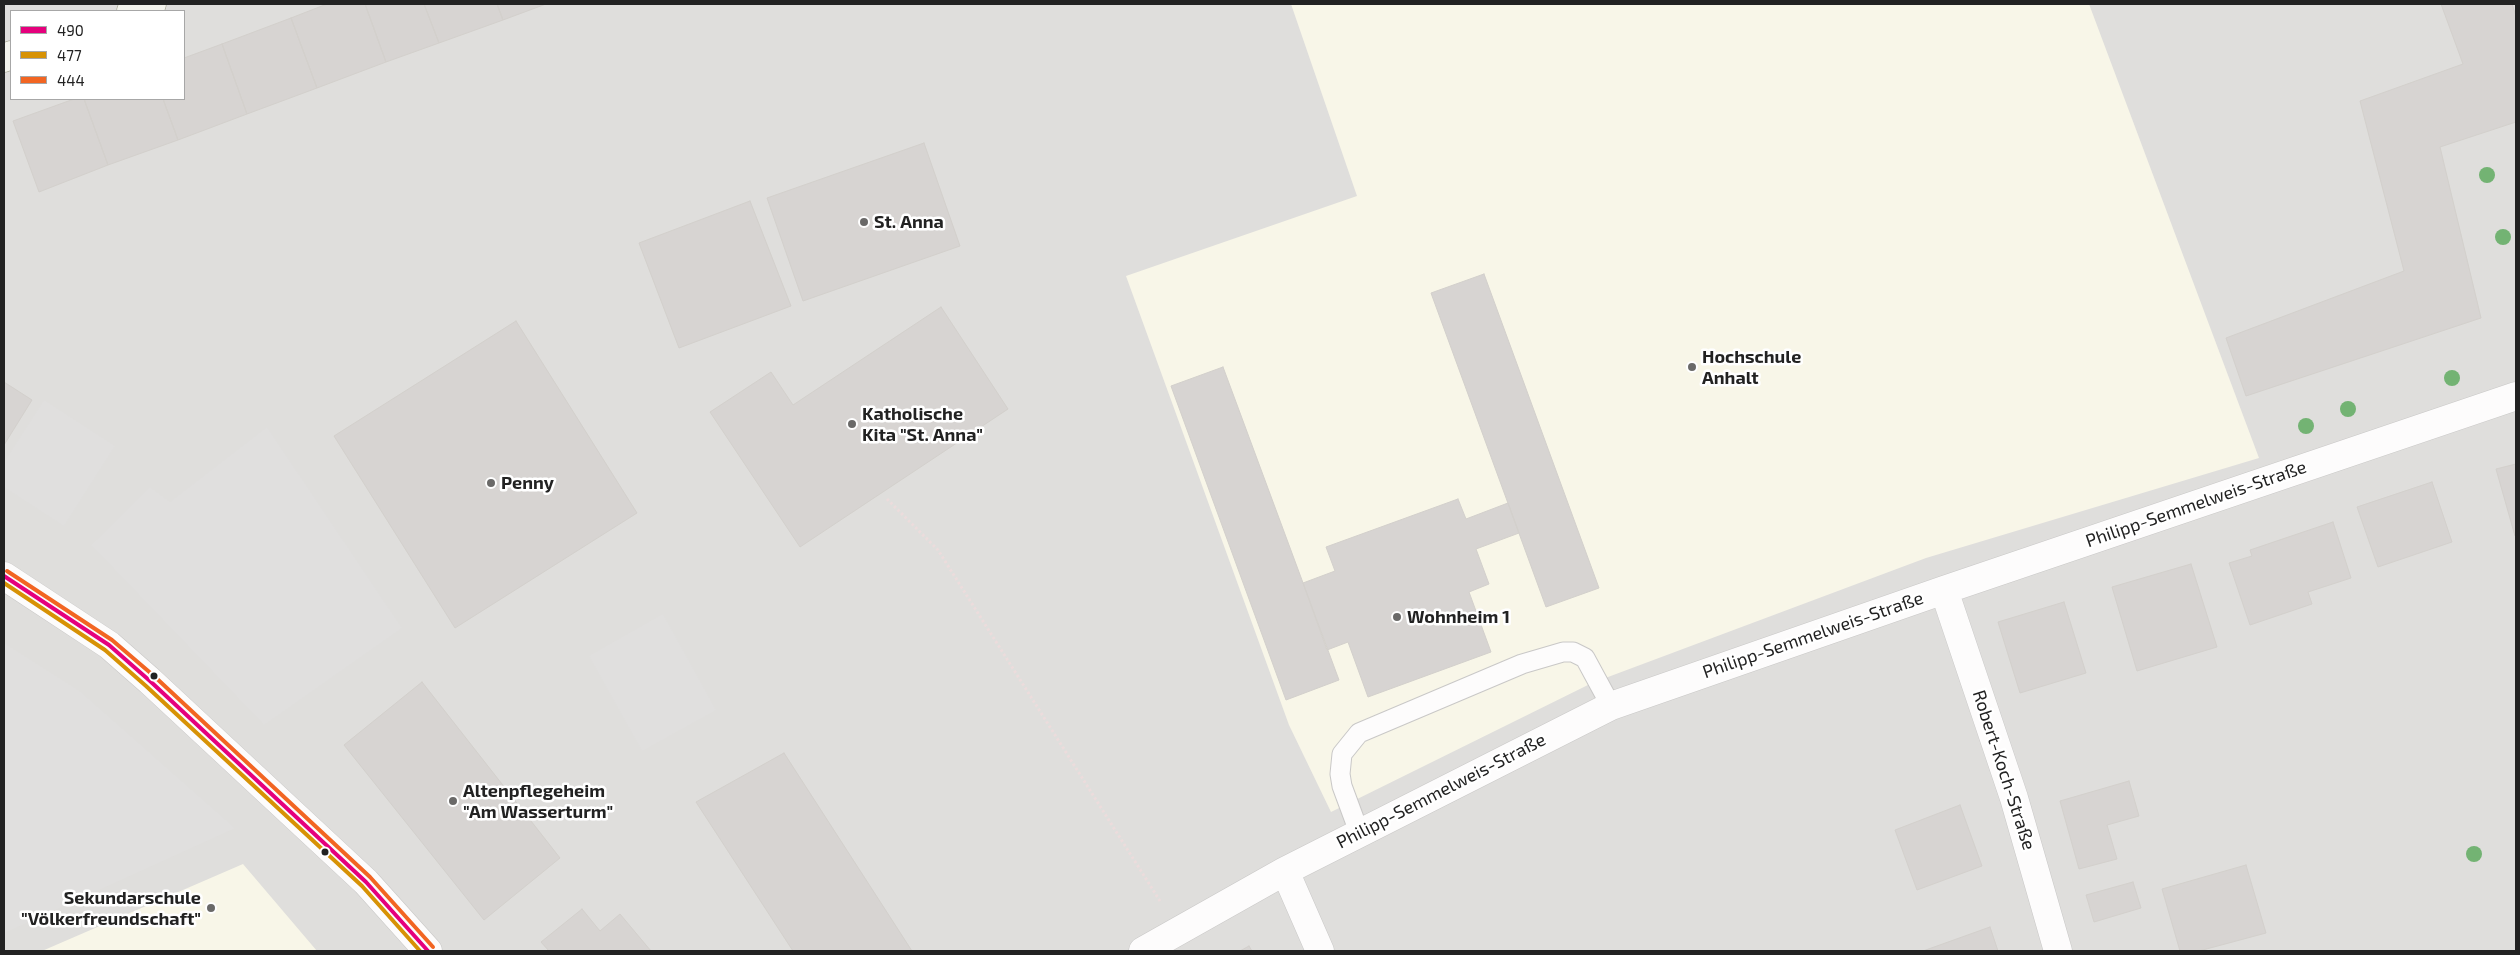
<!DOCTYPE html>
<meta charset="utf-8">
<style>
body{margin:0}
#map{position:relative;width:2520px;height:955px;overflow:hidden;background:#f0eeeb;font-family:"Exo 2",sans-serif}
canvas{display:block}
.frame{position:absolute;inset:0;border:5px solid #222;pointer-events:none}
.legend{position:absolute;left:10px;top:10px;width:175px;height:90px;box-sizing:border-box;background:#fff;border:1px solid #a7a7a7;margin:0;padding:6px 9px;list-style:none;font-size:15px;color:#222}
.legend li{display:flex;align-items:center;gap:10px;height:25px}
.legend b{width:25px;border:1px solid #a7a7a7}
</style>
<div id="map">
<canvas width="2520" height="955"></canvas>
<div class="frame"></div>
<ul class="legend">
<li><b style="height:6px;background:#e5007d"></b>490</li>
<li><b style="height:6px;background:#d79205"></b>477</li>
<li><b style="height:6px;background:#f26522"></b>444</li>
</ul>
</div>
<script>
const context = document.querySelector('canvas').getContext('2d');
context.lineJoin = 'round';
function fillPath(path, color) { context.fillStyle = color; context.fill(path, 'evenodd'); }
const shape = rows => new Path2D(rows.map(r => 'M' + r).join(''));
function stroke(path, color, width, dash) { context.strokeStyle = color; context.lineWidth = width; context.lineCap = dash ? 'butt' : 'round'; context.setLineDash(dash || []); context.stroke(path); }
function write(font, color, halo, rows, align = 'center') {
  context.font = font + ' "Exo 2",sans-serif'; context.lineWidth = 5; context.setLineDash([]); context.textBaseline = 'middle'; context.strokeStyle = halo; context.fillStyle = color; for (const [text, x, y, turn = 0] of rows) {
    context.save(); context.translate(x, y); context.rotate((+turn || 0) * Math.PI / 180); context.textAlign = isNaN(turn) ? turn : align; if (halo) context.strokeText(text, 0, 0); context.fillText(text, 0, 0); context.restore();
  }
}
fillPath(shape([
 [4,4,2516,4,2516,951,4,951],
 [11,11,184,11,184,99,11,99]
]), '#dfdedc');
fillPath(shape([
 [1291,4,2089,4,2259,458,1926,558,1592,683,1331,812,1289,725,1126,276,1357,196],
 [243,864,317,951,42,951]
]), '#f8f6e8');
fillPath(shape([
 [44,400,115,446,64,526,4,487,4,462],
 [267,427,402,628,264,725,91,545,150,487,170,502],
 [663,614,716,710,642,751,589,656],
 [4,643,81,692,235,828,4,933]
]), '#e0dfde');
const building = shape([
 [327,4,365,4,386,62,317,88,291,18,327,4],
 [365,4,424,4,439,43,386,62,365,4],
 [424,4,497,4,503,20,439,43,424,4],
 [497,4,546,4,503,20,497,4],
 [2441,4,2512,4,2516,16,2516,122,2440,147,2481,318,2246,396,2226,338,2404,271,2360,101,2463,64,2441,4],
 [291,18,317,88,247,114,222,44,291,18],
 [222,44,247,114,178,140,163,99,184,99,184,58,222,44],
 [74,99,84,99,108,165,39,192,13,121,74,99],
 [84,99,163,99,178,140,108,165,84,99],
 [924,143,960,246,803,301,767,198,924,143],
 [750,201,791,306,679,348,639,243,750,201],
 [1484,274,1599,588,1546,607,1431,293,1484,274],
 [941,307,1008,409,800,547,710,412,771,372,793,405,941,307],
 [516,321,637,513,455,628,334,436,516,321],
 [1223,367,1339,680,1286,700,1171,386,1223,367],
 [4,382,32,400,4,445,4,382],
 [2516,464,2516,536,2515,536,2496,469,2516,464],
 [2432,482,2452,542,2378,567,2357,507,2432,482],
 [1458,499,1466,519,1508,503,1519,533,1476,549,1489,584,1469,592,1491,652,1368,697,1348,642,1327,650,1303,583,1335,571,1326,547,1458,499],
 [2333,522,2351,578,2308,592,2312,604,2250,625,2229,563,2252,556,2250,550,2333,522],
 [2191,564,2217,647,2137,671,2112,587,2191,564],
 [2064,602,2086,673,2020,693,1998,622,2064,602],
 [422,682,560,858,484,920,344,745,422,682],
 [784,753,912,951,793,951,696,802,784,753],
 [2129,781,2139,816,2107,825,2117,859,2079,869,2060,801,2129,781],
 [1960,805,1982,866,1917,890,1895,830,1960,805],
 [2246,865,2266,933,2199,951,2180,951,2162,889,2246,865],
 [2133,882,2141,908,2094,922,2086,895,2133,882],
 [582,909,600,931,620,914,651,951,549,951,541,942,582,909],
 [1990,927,1998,951,1923,951,1990,927],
 [1249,946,1252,951,1240,951,1249,946]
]);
fillPath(building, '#d7d4d2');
stroke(building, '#d3d0cc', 1);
const service = shape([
 [1359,832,1342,786,1340,774,1342,754,1359,733,1522,664,1563,652,1573,652,1585,658,1611,706]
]);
const minor = shape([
 [1944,590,2014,798,2058,951],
 [1285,871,1320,951],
 [1143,951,1285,871,1611,706,1944,590,2516,396]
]);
const tertiary = shape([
 [4,576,109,645,150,681,366,882,428,951]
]);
const secondary = shape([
 [131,11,152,4],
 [4,58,11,55]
]);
stroke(service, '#c9c8c7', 21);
stroke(minor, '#c9c8c7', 29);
stroke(tertiary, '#c9c8c7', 29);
stroke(secondary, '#9a9a82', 29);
stroke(shape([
 [887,499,938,550,1160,901]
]), '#ecdcdc', 3, [2.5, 2.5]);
stroke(service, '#fdfcfc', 19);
stroke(minor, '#fdfcfc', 28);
stroke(tertiary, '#fdfcfc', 28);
stroke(secondary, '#f4f4ed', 28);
stroke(shape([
 [4,576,109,645,150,681,366,882,428,951]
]), '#e5007d', 4);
stroke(shape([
 [4,583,105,650,146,686,362,886,420,951]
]), '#d79205', 4);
stroke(shape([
 [7,571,112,640,154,676,370,877,433,947]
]), '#f26522', 4);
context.fillStyle = '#73b373';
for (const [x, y] of [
 [2487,175],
 [2503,237],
 [2452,378],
 [2348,409],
 [2306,426],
 [2474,854]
]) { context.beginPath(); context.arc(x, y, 8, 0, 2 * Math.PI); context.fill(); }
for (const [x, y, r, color] of [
 [864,222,5,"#6a6968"],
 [1692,367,5,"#6a6968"],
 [852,424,5,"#6a6968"],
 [491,483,5,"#6a6968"],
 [1397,617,5,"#6a6968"],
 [154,676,4.5,"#222"],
 [453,801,5,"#6a6968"],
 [325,852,4.5,"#222"],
 [211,908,5,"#6a6968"]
]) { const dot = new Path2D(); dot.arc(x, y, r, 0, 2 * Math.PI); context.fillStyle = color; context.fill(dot); stroke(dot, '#fff', 2); }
write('bold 18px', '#222', '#fff', [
 ["St. Anna",874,222],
 ["Hochschule",1702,357],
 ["Anhalt",1702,378],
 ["Katholische",862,414],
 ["Kita \"St. Anna\"",862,435],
 ["Penny",501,483],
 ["Wohnheim 1",1407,617],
 ["Altenpflegeheim",463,791],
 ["\"Am Wasserturm\"",463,812],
 ["Sekundarschule",201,898,"right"],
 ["\"Völkerfreundschaft\"",201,919,"right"]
], 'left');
write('18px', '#222', '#fff', [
 ["Philipp-Semmelweis-Straße",2196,504,-19],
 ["Philipp-Semmelweis-Straße",1813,635,-19],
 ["Robert-Koch-Straße",2004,770,72],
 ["Philipp-Semmelweis-Straße",1441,791,-27]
]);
</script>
